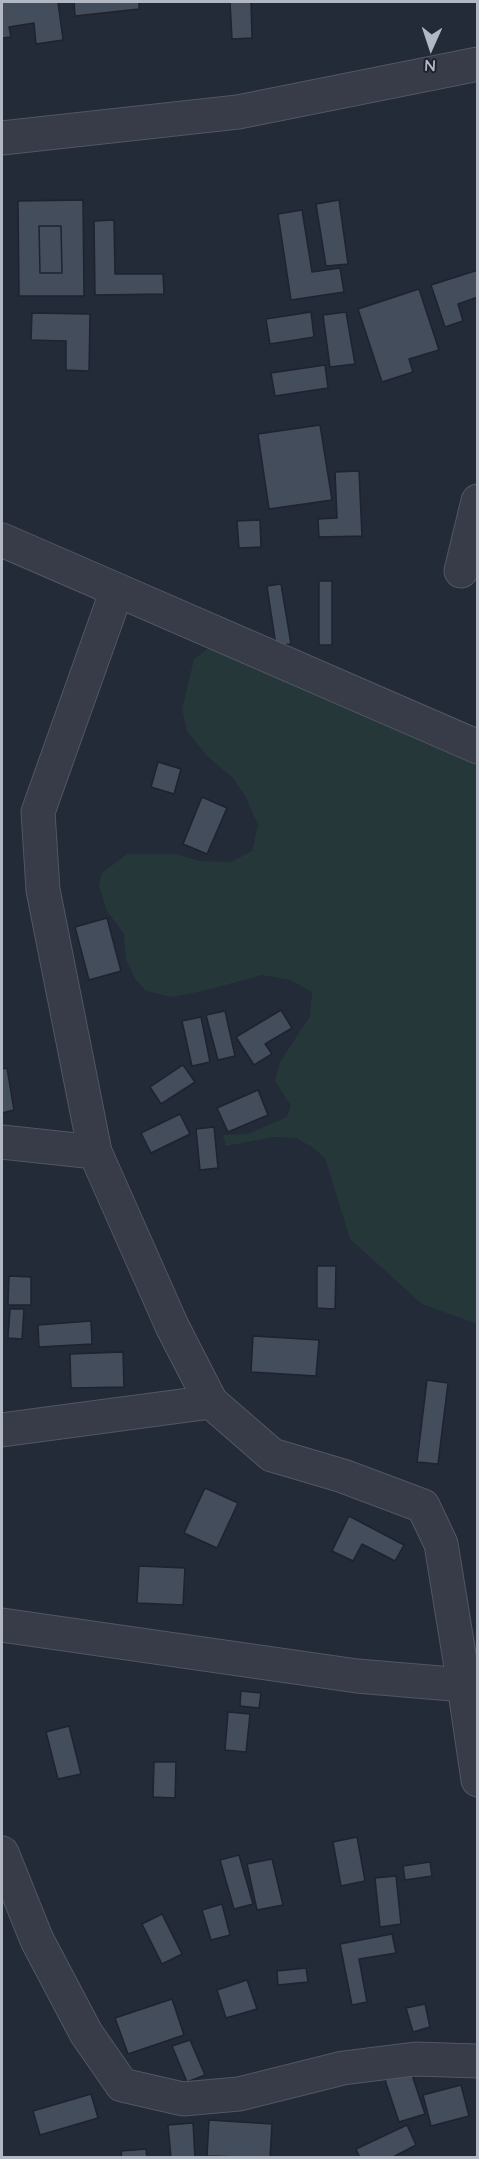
<!DOCTYPE html>
<style>
body{margin:0}
#map{position:relative;width:479px;height:2159px;overflow:hidden;background:#232a38;font-family:Quicksand,sans-serif}
canvas{display:block}
.frame{position:absolute;inset:0;border:3px solid #b2b7c4;pointer-events:none}
.north{position:absolute;left:401px;top:18px;width:60px;height:60px;-webkit-text-stroke:4px #1c212d;paint-order:stroke;rotate:183deg;font-size:16px;font-weight:700;line-height:24px;text-align:center;color:#b2b7c4}
.north::after{content:'';display:block;margin:auto;width:21px;height:27px;background:#b2b7c4;clip-path:polygon(50% 0,100% 100%,50% 72%,0 100%)}
</style>
<div id="map">
<canvas width="479" height="2159"></canvas>
<div class="frame"></div>
<div class="north">N</div>
</div>
<script>
const context = document.querySelector('canvas').getContext('2d');
context.lineJoin = 'round';
function fillPath(path, color) { context.fillStyle = color; context.fill(path, 'evenodd'); }
const shape = rows => new Path2D(rows.map(r => 'M' + r).join(''));
function stroke(path, color, width, dash) { context.strokeStyle = color; context.lineWidth = width; context.lineCap = dash ? 'butt' : 'round'; context.setLineDash(dash || []); context.stroke(path); }
fillPath(shape([
 [224,637,477,747,477,1324,422,1304,350,1239,325,1158,312,1147,296,1138,274,1137,226,1146,223,1135,248,1134,287,1117,291,1106,275,1081,280,1062,310,1016,312,992,290,980,262,975,203,991,171,997,146,991,135,979,126,960,124,934,107,911,99,886,102,873,127,854,176,854,199,861,231,862,252,851,258,825,245,796,233,778,207,756,187,731,182,709,194,659]
]), '#26373a');
const building = shape([
 [2,2,58,2,63,40,36,44,34,23,9,27,11,37,2,38,2,2],
 [74,2,139,2,139,9,75,16,74,2],
 [230,2,251,2,252,38,232,39,230,2],
 [83,200,84,296,19,296,18,201,83,200],
 [39,226,61,226,62,273,40,273,39,226],
 [339,200,348,264,326,266,316,204,339,200],
 [302,210,312,272,340,268,344,292,291,300,278,214,302,210],
 [114,220,115,274,163,274,164,294,95,295,94,221,114,220],
 [39,226,61,226,62,273,40,273,39,226],
 [478,270,478,297,458,304,463,321,445,327,431,285,478,270],
 [419,289,439,350,409,359,413,372,382,382,358,309,419,289],
 [311,312,314,337,270,344,266,319,311,312],
 [346,312,355,364,330,367,323,315,346,312],
 [32,313,90,314,89,371,66,370,66,341,31,340,32,313],
 [325,365,328,388,275,396,271,373,325,365],
 [320,425,332,500,269,509,258,434,320,425],
 [359,471,362,536,319,537,318,519,337,518,335,472,359,471],
 [260,520,261,547,239,548,237,521,260,520],
 [319,581,332,581,332,645,319,645,319,581],
 [281,584,291,644,276,646,267,586,281,584],
 [158,762,181,769,174,794,151,787,158,762],
 [202,797,227,808,207,854,183,844,202,797],
 [107,918,121,971,89,980,75,927,107,918],
 [281,1010,292,1028,265,1044,272,1054,254,1065,236,1037,281,1010],
 [225,1011,235,1056,218,1060,206,1015,225,1011],
 [201,1017,210,1062,192,1066,182,1021,201,1017],
 [183,1065,195,1082,161,1104,150,1087,183,1065],
 [7,1068,14,1110,2,1113,2,1069,7,1068],
 [258,1090,268,1115,228,1132,217,1108,258,1090],
 [180,1114,190,1134,151,1153,141,1133,180,1114],
 [214,1127,218,1168,200,1170,196,1129,214,1127],
 [317,1266,336,1266,335,1309,317,1308,317,1266],
 [9,1276,31,1277,31,1305,8,1305,9,1276],
 [10,1309,24,1309,22,1339,8,1338,10,1309],
 [91,1321,92,1344,39,1347,38,1325,91,1321],
 [253,1336,319,1340,316,1376,251,1372,253,1336],
 [123,1352,124,1387,71,1388,70,1354,123,1352],
 [427,1380,448,1383,438,1464,417,1462,427,1380],
 [205,1488,238,1503,217,1548,184,1533,205,1488],
 [349,1516,404,1545,395,1561,362,1544,353,1561,332,1551,349,1516],
 [139,1566,185,1568,183,1605,137,1603,139,1566],
 [241,1691,261,1693,259,1708,240,1706,241,1691],
 [228,1712,250,1714,246,1752,225,1750,228,1712],
 [69,1726,81,1774,58,1779,46,1732,69,1726],
 [154,1762,176,1762,175,1798,153,1797,154,1762],
 [357,1837,365,1881,341,1886,333,1842,357,1837],
 [239,1855,253,1904,234,1909,220,1860,239,1855],
 [272,1859,283,1905,257,1910,247,1864,272,1859],
 [430,1862,432,1876,405,1880,403,1866,430,1862],
 [396,1876,401,1924,380,1927,375,1878,396,1876],
 [222,1904,230,1935,211,1940,202,1910,222,1904],
 [162,1914,182,1954,162,1964,142,1924,162,1914],
 [392,1934,396,1953,359,1959,367,2002,352,2005,340,1944,392,1934],
 [306,1968,308,1982,278,1985,277,1971,306,1968],
 [247,1980,257,2009,226,2018,217,1990,247,1980],
 [172,1999,184,2035,128,2054,115,2018,172,1999],
 [425,2004,430,2027,413,2032,406,2008,425,2004],
 [190,2040,205,2075,187,2082,172,2046,190,2040],
 [411,2072,425,2114,399,2122,385,2080,411,2072],
 [461,2085,469,2116,431,2126,423,2095,461,2085],
 [91,2094,98,2118,40,2135,33,2111,91,2094],
 [209,2120,272,2124,270,2158,207,2156,209,2120],
 [193,2123,195,2158,171,2158,168,2125,193,2123],
 [407,2125,416,2145,391,2158,360,2158,356,2149,407,2125],
 [146,2149,147,2158,122,2158,121,2151,146,2149]
]);
fillPath(building, '#444d5c');
stroke(building, '#1e232f', 1.5);
const minor = shape([
 [2,138,238,112,478,64],
 [2,540,478,747],
 [461,571,478,501],
 [2,1142,95,1152],
 [2,1430,211,1402],
 [2,1625,357,1676,464,1685,441,1544,423,1506,343,1476,272,1455,211,1402,172,1326,95,1152,43,890,38,812,117,590],
 [478,1683,464,1685,478,1780],
 [2,1853,37,1940,86,2033,122,2085,183,2099,239,2094,343,2068,415,2059,478,2061]
]);
stroke(minor, '#525763', 35);
stroke(minor, '#373c48', 33);
</script>
